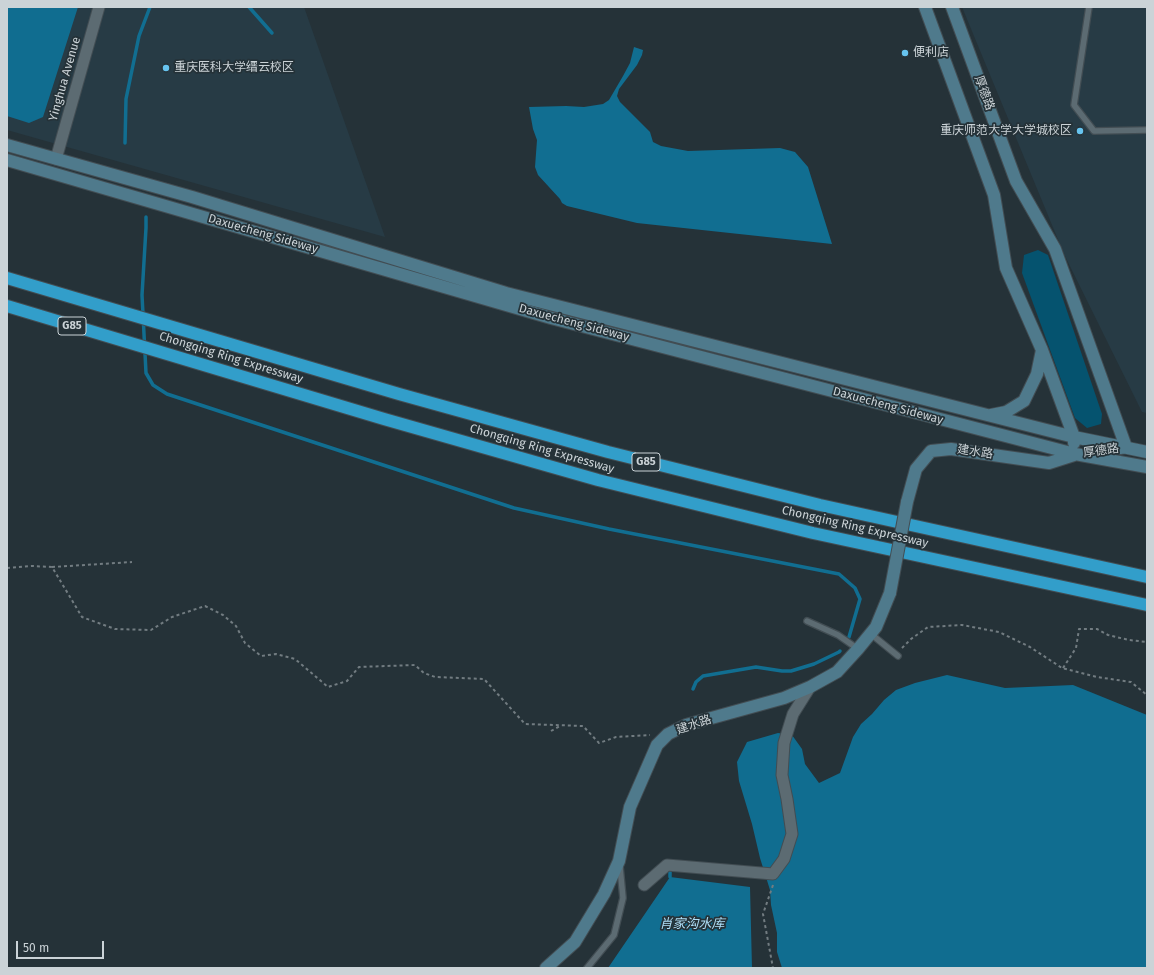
<!DOCTYPE html>
<meta charset="utf-8">
<style>
body{margin:0}
#map{position:relative;width:1154px;height:975px;overflow:hidden;background:#253238;font-family:"Fira Sans",sans-serif}
canvas{display:block}
.frame{position:absolute;inset:0;border:8px solid #cbd3d7;pointer-events:none}
.scale{position:absolute;left:16px;top:941px;width:88px;height:18px;box-sizing:border-box;border:2px solid #cbd3d7;border-top:0;padding-left:5px;font-size:12px;line-height:14px;white-space:nowrap;color:#cbd3d7;-webkit-text-stroke:3px #253238;paint-order:stroke}
</style>
<div id="map">
<canvas width="1154" height="975"></canvas>
<div class="frame"></div>
<div class="scale">50 m</div>
</div>
<script>
const context = document.querySelector('canvas').getContext('2d');
context.lineJoin = 'round';
function fillPath(path, color) { context.fillStyle = color; context.fill(path, 'evenodd'); }
const shape = rows => new Path2D(rows.map(r => 'M' + r).join(''));
function stroke(path, color, width, dash) { context.strokeStyle = color; context.lineWidth = width; context.lineCap = dash ? 'butt' : 'round'; context.setLineDash(dash || []); context.stroke(path); }
function write(font, color, halo, rows, align = 'center') {
  context.font = font + ' "Fira Sans","Noto Sans SC",sans-serif'; context.lineWidth = 3.5; context.setLineDash([]); context.textBaseline = 'middle'; context.strokeStyle = halo; context.fillStyle = color; for (const [text, x, y, turn = 0] of rows) {
    context.save(); context.translate(x, y); context.rotate((+turn || 0) * Math.PI / 180); context.textAlign = isNaN(turn) ? turn : align; if (halo) context.strokeText(text, 0, 0); context.fillText(text, 0, 0); context.restore();
  }
}
fillPath(shape([
 [7,7,304,7,385,237,7,130],
 [962,7,1147,7,1147,413,1142,412,1064,254]
]), '#273b45');
fillPath(shape([
 [1038,250,1048,255,1102,414,1101,424,1087,428,1075,418,1022,273,1024,255]
]), '#05536f');
fillPath(shape([
 [7,7,78,7,43,117,29,123,7,116],
 [947,675,1005,688,1073,685,1147,715,1147,968,782,968,777,952,777,933,771,905,770,890,760,858,752,824,739,781,737,762,747,742,778,733,792,735,802,749,805,764,819,783,840,773,853,737,861,724,872,714,884,700,896,690,915,683]
]), '#106d90');
fillPath(shape([
 [634,47,643,50,642,55,637,65,619,89,617,96,620,102,650,132,653,142,661,146,688,151,780,148,795,152,808,167,832,244,637,223,567,206,562,203,560,199,538,175,535,167,537,140,533,129,529,107,566,106,584,107,603,104,609,100,623,76,630,63],
 [670,877,750,887,752,968,608,968]
]), '#116e91');
stroke(shape([
 [249,7,272,33],
 [125,143,126,99,139,36,150,7],
 [146,217,146,228,142,295,146,373,153,385,167,394,514,508,609,529,839,574,855,588,860,599,849,637],
 [693,689,696,682,703,676,756,667,782,671,791,671,814,664,839,652,840,651],
 [670,870,670,877]
]), '#116e91', 3.5);
const lane = shape([
 [1089,7,1074,105,1094,131,1147,130],
 [807,621,838,635,858,649],
 [871,634,898,656],
 [587,968,614,935,623,898,620,867]
]);
const street = shape([
 [56,159,99,7],
 [644,885,667,865,773,874,784,859,792,834,787,799,782,775,784,743,793,714,810,687]
]);
const secondary = shape([
 [925,7,994,195,1006,268,1042,350,1074,437,1074,443],
 [952,7,1016,181,1055,249,1126,447,1120,448],
 [7,145,192,197,506,293,1074,437,1147,452],
 [7,160,551,318,1075,454,1147,467],
 [991,415,1006,412,1024,401,1037,374,1042,350],
 [907,502,916,469,931,451,951,449,1049,463,1074,455],
 [546,968,575,942,604,894,619,861,630,807,657,745,668,734,686,725,784,698,810,687,837,672,858,649,876,627,890,593]
]);
const highway = shape([
 [7,278,399,394,608,452,820,505,1147,577],
 [7,306,384,419,598,480,813,533,1147,605]
]);
stroke(lane, '#424d53', 8);
stroke(street, '#424d53', 13);
stroke(secondary, '#424d53', 14);
stroke(highway, '#424d53', 14);
stroke(shape([
 [52,567,132,562],
 [7,568,32,566,52,567,82,617,115,629,151,630,172,617,205,606,223,615,236,626,245,643,261,656,276,654,295,659,328,687,347,681,359,667,415,665,424,673,435,677,484,679,525,724,583,726,599,743,616,737,650,735],
 [902,648,911,639,928,627,962,625,999,632,1030,647,1062,668,1097,677,1131,682,1147,695],
 [1063,668,1076,648,1079,629,1097,629,1108,635,1129,640,1147,642],
 [551,731,560,726],
 [773,885,763,914,773,968]
]), '#727c81', 2, [3, 3]);
stroke(lane, '#5c6b72', 5.5);
stroke(street, '#5c6b72', 11);
stroke(secondary, '#4f7a8c', 12);
stroke(highway, '#329eca', 12);
const secondaryBridge = shape([
 [890,593,907,502]
]);
stroke(secondaryBridge, '#424d53', 14, []);
stroke(secondaryBridge, '#4f7a8c', 12);
for (const [x, y, r, color] of [
 [905,53,4,"#67c4ef"],
 [166,68,4,"#67c4ef"],
 [1080,131,4,"#67c4ef"]
]) { const dot = new Path2D(); dot.arc(x, y, r, 0, 2 * Math.PI); context.fillStyle = color; context.fill(dot); stroke(dot, '#253238', 1.5); }
for (const [x, y, w] of [
 [72,326,28],
 [646,462,28]
]) { const box = new Path2D(); box.roundRect(x - w / 2, y - 9, w, 18, 3); context.fillStyle = '#253238'; context.fill(box); stroke(box, '#cbd3d7', 1); }
write('bold 11px', '#cbd3d7', null, [
 ["G85",72,326],
 ["G85",646,462]
]);
write('12px', '#cbd3d7', '#253238', [
 ["便利店",913,53],
 ["重庆医科大学缙云校区",174,68],
 ["重庆师范大学大学城校区",1072,131,"right"]
], 'left');
write('12px', '#cbd3d7', '#253238', [
 ["Yinghua Avenue",65,79,-74],
 ["厚德路",984,93,70],
 ["Daxuecheng Sideway",263,234,16],
 ["Daxuecheng Sideway",574,323,15],
 ["Chongqing Ring Expressway",231,358,17],
 ["Daxuecheng Sideway",888,406,15],
 ["Chongqing Ring Expressway",542,449,16],
 ["厚德路",1101,451,-8],
 ["建水路",975,452,8],
 ["Chongqing Ring Expressway",855,527,13],
 ["建水路",694,725,-19]
]);
write('italic 13px', '#aedef6', '#253238', [
 ["肖家沟水库",692,924]
]);
</script>
